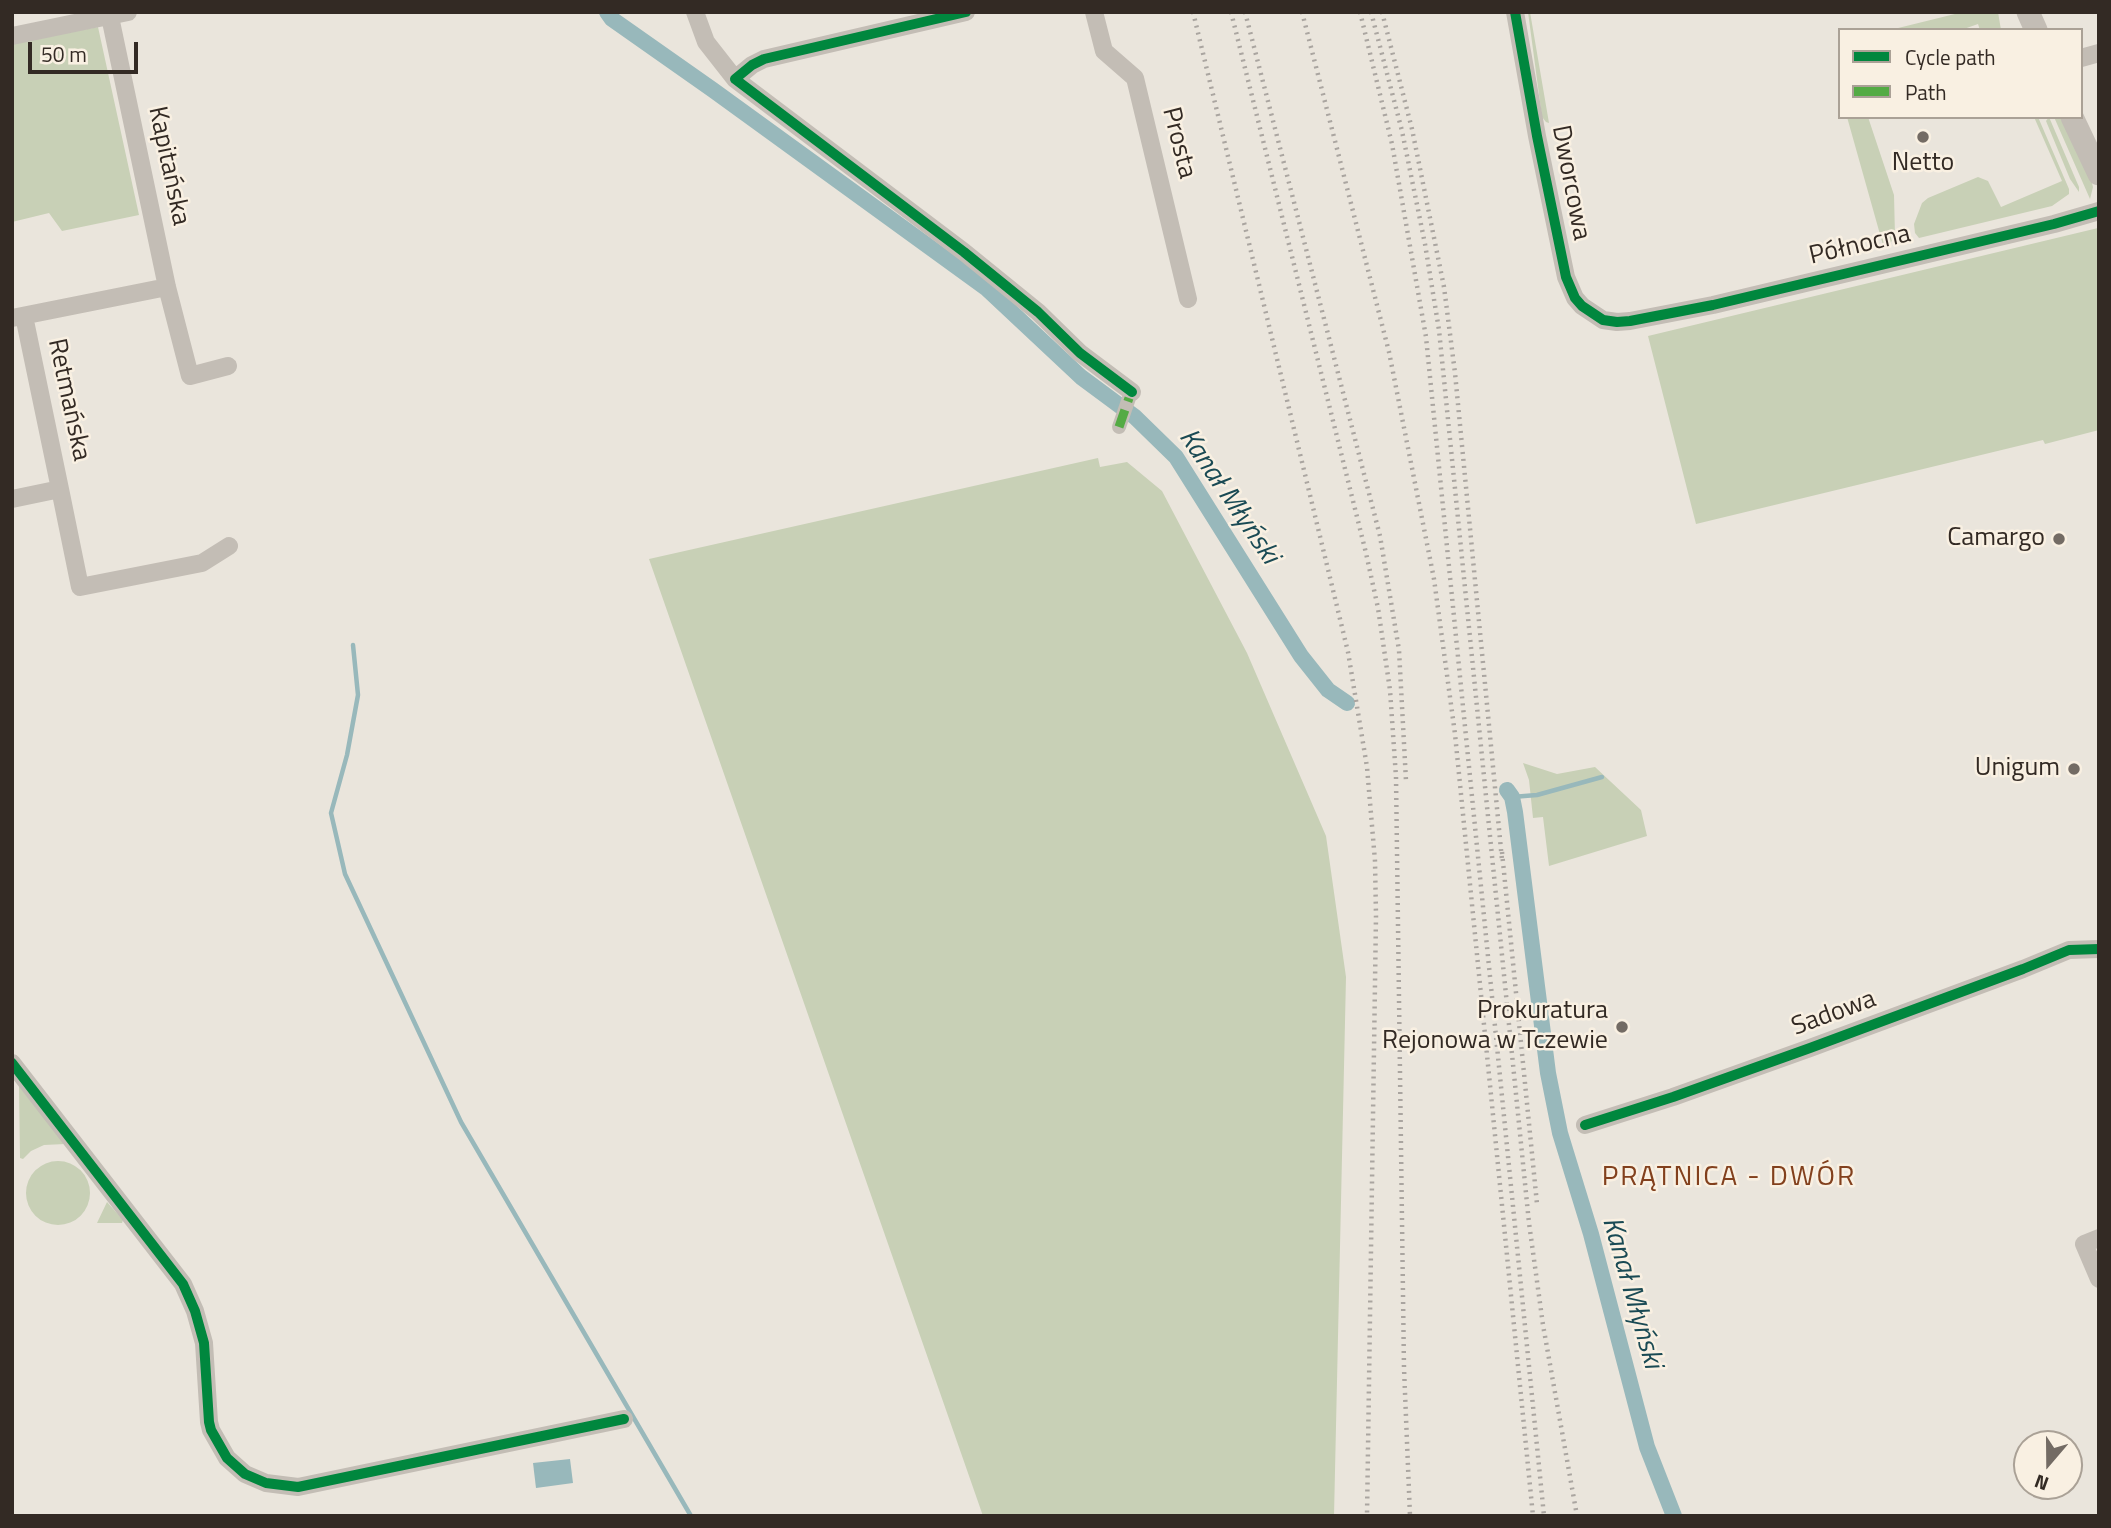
<!DOCTYPE html>
<meta charset="utf-8">
<style>
body{margin:0}
#map{position:relative;width:2111px;height:1528px;overflow:hidden;background:#eae5dc;font-family:"Titillium Web",sans-serif}
canvas{display:block}
.frame{position:absolute;inset:0;border:14px solid #332a24;pointer-events:none}
.legend{position:absolute;left:1838px;top:28px;width:245px;height:91px;box-sizing:border-box;background:#f9f0e2;border:2px solid #aaa196;margin:0;padding:9px 12px;list-style:none;font-size:21px;color:#332a24}
.legend li{display:flex;align-items:center;gap:14px;height:35px}
.legend b{width:35px;border:2px solid #aaa196}
.north{position:absolute;left:2013px;top:1430px;width:70px;height:70px;box-sizing:border-box;background:#f9f0e2;border:2px solid #aaa196;border-radius:50%;rotate:200deg;font-size:19px;font-weight:700;line-height:28px;text-align:center;color:#332a24}
.north::after{content:'';display:block;margin:auto;width:24px;height:32px;background:#736b64;clip-path:polygon(50% 0,100% 100%,50% 72%,0 100%)}
.scale{position:absolute;left:28px;top:42px;width:110px;height:32px;box-sizing:border-box;border:4px solid #332a24;border-top:0;padding-left:9px;font-size:21px;line-height:24px;white-space:nowrap;color:#332a24;-webkit-text-stroke:5px #f9f0e2;paint-order:stroke}
</style>
<div id="map">
<canvas width="2111" height="1528"></canvas>
<div class="frame"></div>
<ul class="legend">
<li><b style="height:9px;background:#00873e"></b>Cycle path</li>
<li><b style="height:9px;background:#54ab44"></b>Path</li>
</ul>
<div class="north">N</div>
<div class="scale">50 m</div>
</div>
<script>
const context = document.querySelector('canvas').getContext('2d');
context.lineJoin = 'round';
function fillPath(path, color) { context.fillStyle = color; context.fill(path, 'evenodd'); }
const shape = rows => new Path2D(rows.map(r => 'M' + r).join(''));
function stroke(path, color, width, dash) { context.strokeStyle = color; context.lineWidth = width; context.lineCap = dash ? 'butt' : 'round'; context.setLineDash(dash || []); context.stroke(path); }
function write(font, color, halo, rows, align = 'center') {
  context.font = font + ' "Titillium Web",sans-serif'; context.lineWidth = 5; context.setLineDash([]); context.textBaseline = 'middle'; context.strokeStyle = halo; context.fillStyle = color; for (const [text, x, y, turn = 0] of rows) {
    context.save(); context.translate(x, y); context.rotate((+turn || 0) * Math.PI / 180); context.textAlign = isNaN(turn) ? turn : align; if (halo) context.strokeText(text, 0, 0); context.fillText(text, 0, 0); context.restore();
  }
}
fillPath(shape([
 [1528,12,1530,12,1549,123,1546,122,1542,117],
 [1963,12,1998,12,2001,30,1980,30,1978,24,1961,30,1890,30],
 [98,27,139,215,62,231,49,213,12,222,12,43],
 [1847,117,1868,117,1894,195,1895,236,1889,245,1883,245],
 [2034,117,2038,117,2069,189,2069,194,2052,206,1919,238,1915,233,1914,224,1922,203,1928,198,1978,177,1988,181,2001,207,2062,181],
 [2049,117,2079,187,2079,192,2070,179,2046,121],
 [2054,117,2060,117,2090,175,2093,187,2090,199],
 [2098,228,2099,430,2045,444,2043,440,1696,524,1648,336],
 [1098,458,1100,467,1127,462,1162,491,1247,653,1326,836,1346,977,1334,1516,983,1516,649,559],
 [1523,763,1557,774,1595,767,1641,810,1647,836,1549,866,1543,817,1533,818,1529,780],
 [19,1086,65,1144,44,1145,31,1151,23,1159,20,1158],
 '26 1193a32 32 0 1 1 64 0a32 32 0 1 1-64 0Z',
 [107,1202,123,1220,122,1223,97,1223]
]), '#c8d0b6');
fillPath(shape([
 [570,1459,573,1483,536,1488,533,1463]
]), '#98b8bb');
stroke(shape([
 [353,645,358,695,347,755,331,813,345,874,461,1122,691,1516],
 [1512,797,1537,795,1602,777]
]), '#98b8bb', 4.5);
stroke(shape([
 [607,12,612,19,713,90,986,288,1081,377,1135,417,1176,457,1301,656,1328,690,1347,703],
 [1507,790,1512,797,1515,812,1548,1073,1560,1133,1591,1234,1647,1447,1674,1516]
]), '#98b8bb', 16);
stroke(shape([
 [1119,427,1129,398]
]), '#c3bdb5', 14);
stroke(shape([
 [109,12,167,287,190,376,228,366],
 [695,12,706,42,735,79],
 [966,12,764,59,752,65,735,79,964,252,1038,312,1080,353,1132,392],
 [1094,12,1104,51,1135,78,1188,299],
 [1515,12,1537,136,1566,277,1575,298,1582,306,1603,320,1617,322,1630,321,1713,305,2054,224,2099,211],
 [12,36,128,12],
 [2081,58,2099,53],
 [12,318,167,287],
 [60,489,80,587,202,563,229,546],
 [12,499,60,489,24,316],
 [12,1063,183,1284,195,1311,204,1343,209,1422,211,1430,227,1458,245,1474,266,1483,298,1487,624,1419],
 [1585,1125,1673,1097,1810,1048,2023,969,2069,950,2099,949],
 [2099,1238,2084,1244,2099,1279]
]), '#c3bdb5', 18);
stroke(shape([
 [2028,12,2036,30],
 [2072,117,2099,174]
]), '#c3bdb5', 23);
stroke(shape([
 [1193,12,1348,652,1367,767,1375,861,1376,916,1367,1516],
 [1231,12,1366,553,1378,608,1390,690,1396,777,1404,1368,1410,1516],
 [1245,12,1380,536,1399,650,1406,781],
 [1302,12,1389,352,1434,579,1455,734,1533,1516],
 [1360,12,1392,144,1426,337,1544,1516],
 [1371,12,1402,131,1425,244,1439,330,1529,1223,1543,1325,1577,1516],
 [1382,12,1412,129,1444,287,1455,373,1502,860],
 [1502,852,1537,1204]
]), '#aaa5a0', 4.5, [2, 5]);
stroke(shape([
 [1119,427,1129,398]
]), '#54ab44', 9, [18, 9]);
stroke(shape([
 [966,12,764,59,752,65,735,79,964,252,1038,312,1080,353,1132,392],
 [1515,12,1537,136,1566,277,1575,298,1582,306,1603,320,1617,322,1630,321,1713,305,2054,224,2099,211],
 [12,1063,183,1284,195,1311,204,1343,209,1422,211,1430,227,1458,245,1474,266,1483,298,1487,624,1419],
 [1585,1125,1673,1097,1810,1048,2023,969,2069,950,2099,949]
]), '#00873e', 10);
for (const [x, y, r, color] of [
 [1923,137,7,"#736b64"],
 [2059,539,7,"#736b64"],
 [2074,769,7,"#736b64"],
 [1622,1027,7,"#736b64"]
]) { const dot = new Path2D(); dot.arc(x, y, r, 0, 2 * Math.PI); context.fillStyle = color; context.fill(dot); stroke(dot, '#f9f0e2', 2.5); }
write('26px', '#332a24', '#f9f0e2', [
 ["Prosta",1178,143,76],
 ["Kapitańska",168,166,78],
 ["Dworcowa",1570,183,79],
 ["Północna",1860,246,-13],
 ["Retmańska",68,400,78],
 ["Sadowa",1834,1014,-20]
]);
write('26px', '#332a24', '#f9f0e2', [
 ["Netto",1923,164,"center"],
 ["Camargo",2045,539],
 ["Unigum",2060,769],
 ["Prokuratura",1608,1012],
 ["Rejonowa w Tczewie",1608,1042]
], 'right');
write('italic 28px', '#1a4a54', '#f9f0e2', [
 ["Kanał Młyński",1228,497,56],
 ["Kanał Młyński",1631,1293,74]
]);
context.letterSpacing = '2px';
write('28px', '#82401d', '#f9f0e2', [
 ["PRĄTNICA - DWÓR",1729,1178]
]);
context.letterSpacing = '0px';
</script>
